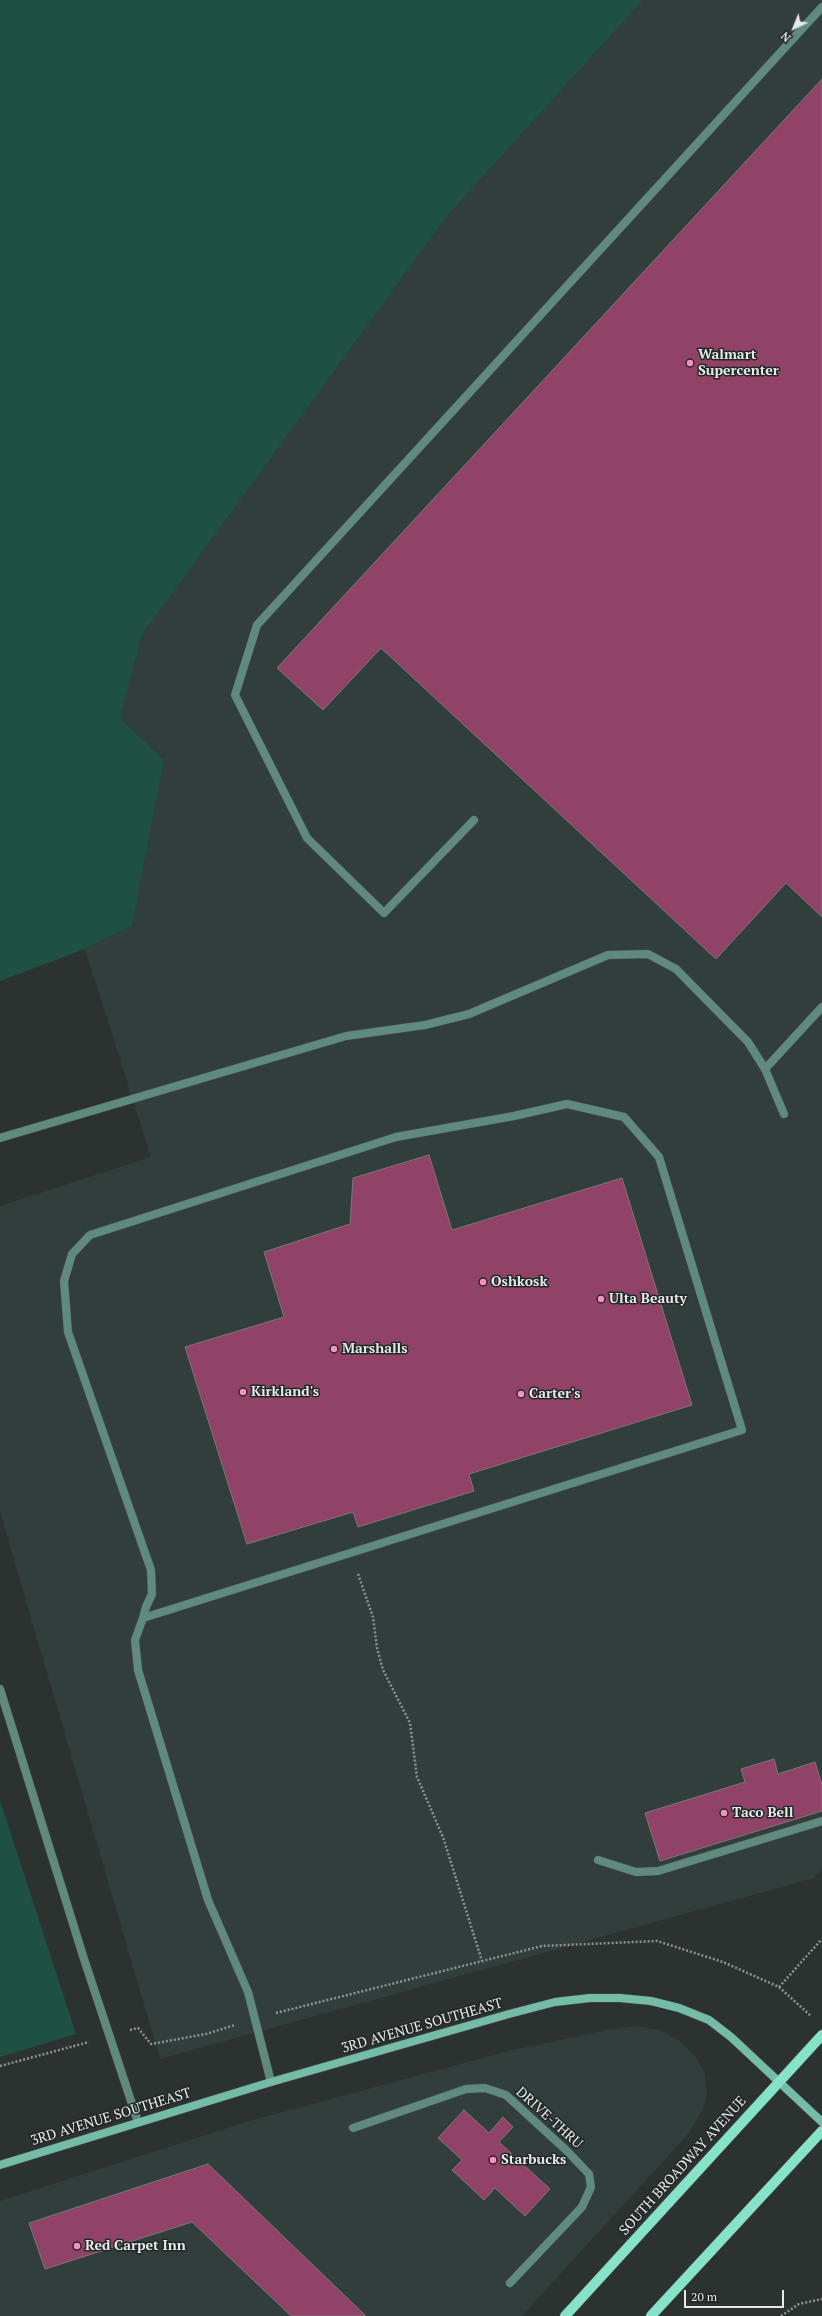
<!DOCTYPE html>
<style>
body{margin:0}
#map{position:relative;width:822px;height:2316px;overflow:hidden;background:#2c3230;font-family:"PT Serif",serif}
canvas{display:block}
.north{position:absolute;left:774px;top:8px;width:40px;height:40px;-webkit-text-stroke:3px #222827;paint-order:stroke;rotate:223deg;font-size:11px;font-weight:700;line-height:16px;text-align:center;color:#e5e9e8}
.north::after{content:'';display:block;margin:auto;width:14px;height:18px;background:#e5e9e8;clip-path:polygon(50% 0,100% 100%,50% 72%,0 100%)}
.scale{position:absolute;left:684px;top:2290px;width:100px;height:18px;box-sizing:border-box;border:2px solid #e5e9e8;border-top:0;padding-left:5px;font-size:12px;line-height:14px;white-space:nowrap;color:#e5e9e8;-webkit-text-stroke:3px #222827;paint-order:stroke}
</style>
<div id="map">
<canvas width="822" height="2316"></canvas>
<div class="north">N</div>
<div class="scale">20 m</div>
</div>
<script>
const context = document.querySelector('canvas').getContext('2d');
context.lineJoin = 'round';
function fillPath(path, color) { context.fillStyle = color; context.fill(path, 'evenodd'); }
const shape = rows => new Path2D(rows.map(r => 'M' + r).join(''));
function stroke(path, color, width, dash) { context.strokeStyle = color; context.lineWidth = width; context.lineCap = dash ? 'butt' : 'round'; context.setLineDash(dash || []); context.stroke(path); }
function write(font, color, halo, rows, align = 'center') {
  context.font = font + ' "PT Serif",serif'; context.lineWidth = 3; context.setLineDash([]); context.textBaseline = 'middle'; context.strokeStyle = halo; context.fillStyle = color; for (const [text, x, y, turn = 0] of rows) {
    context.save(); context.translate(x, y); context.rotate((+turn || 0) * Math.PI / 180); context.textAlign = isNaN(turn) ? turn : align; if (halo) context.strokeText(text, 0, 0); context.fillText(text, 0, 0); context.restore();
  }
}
fillPath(shape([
 [643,0,822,0,822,1868,814,1878,160,2059,0,1512,0,1206,151,1157,85,949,132,926,164,760,120,718,142,635,447,216],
 [638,2026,662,2031,680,2041,696,2057,705,2074,707,2094,703,2109,689,2133,522,2316,0,2316,0,2201,246,2122,508,2051,607,2030]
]), '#323e3b');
fillPath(shape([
 [0,0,643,0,447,216,142,635,120,718,164,760,132,926,85,949,0,981],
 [0,1800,76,2034,0,2057]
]), '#1f5044');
const building = shape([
 [822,79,822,917,786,883,716,959,381,648,323,710,277,668,822,79],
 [429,1155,452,1230,622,1178,692,1405,469,1474,474,1491,358,1527,353,1512,247,1544,185,1347,284,1317,264,1252,350,1224,353,1178,429,1155],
 [774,1759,778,1774,815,1762,822,1785,822,1811,660,1861,645,1813,745,1782,741,1769,774,1759],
 [464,2110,489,2133,503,2117,513,2127,499,2142,550,2189,525,2216,495,2188,484,2200,452,2170,462,2160,438,2138,464,2110],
 [208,2164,366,2316,291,2316,192,2222,45,2269,29,2223,208,2164]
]);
fillPath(building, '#914367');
stroke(building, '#7d7678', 1);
const lane = shape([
 [474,820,384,913,307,838,235,695,257,625,822,7],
 [784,1114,765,1069,822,1007],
 [143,1618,742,1430,659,1157,624,1117,567,1104,514,1116,396,1137,90,1235,72,1254,64,1281,68,1332,151,1570,152,1594,146,1607,143,1618,135,1640,138,1670,208,1900,248,1992,271,2082],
 [598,1860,636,1872,658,1871,822,1821],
 [353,2128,466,2089,485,2088,506,2095,566,2150,589,2174,591,2187,582,2207,510,2283]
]);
const street = shape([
 [0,1138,346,1036,425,1025,469,1014,608,955,648,954,676,969,748,1042,765,1069],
 [0,1689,84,1959,138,2122]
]);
const secondary = shape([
 [0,2165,271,2082,509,2014,555,2002,590,1998,620,1998,651,2001,679,2008,709,2020,731,2037,822,2122]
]);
const primary = shape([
 [565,2316,822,2035],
 [651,2316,822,2131]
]);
stroke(lane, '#4a4f4d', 9);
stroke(street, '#4a4f4d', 9);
stroke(secondary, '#4a4f4d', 9);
stroke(primary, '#4a4f4d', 11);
stroke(shape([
 [358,1574,373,1617,377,1648,383,1670,410,1723,417,1777,443,1837,482,1961],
 [779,1987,822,1939],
 [276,2013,542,1946,657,1941,723,1962,779,1987,811,2016],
 [130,2030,138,2028,151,2044,206,2034,235,2025],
 [0,2066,89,2042],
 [781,2316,799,2304,822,2299]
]), '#8e9391', 2.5, [2, 2]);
stroke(lane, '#5f8a7d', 8);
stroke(street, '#5f8a7d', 8);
stroke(secondary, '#75bca8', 8);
stroke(primary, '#86e3ca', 10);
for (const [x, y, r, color] of [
 [690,363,4,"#fd8ec0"],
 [483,1282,4,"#fd8ec0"],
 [601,1299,4,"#fd8ec0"],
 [334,1349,4,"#fd8ec0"],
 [243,1392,4,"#fd8ec0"],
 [521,1394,4,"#fd8ec0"],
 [724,1813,4,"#fd8ec0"],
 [493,2160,4,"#fd8ec0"],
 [77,2246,4,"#fd8ec0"]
]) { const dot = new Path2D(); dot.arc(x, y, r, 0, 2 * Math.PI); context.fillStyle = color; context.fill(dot); stroke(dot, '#222827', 1.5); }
write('bold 14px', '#e5e9e8', '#222827', [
 ["Walmart",698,355],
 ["Supercenter",698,371],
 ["Oshkosk",491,1282],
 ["Ulta Beauty",609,1299],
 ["Marshalls",342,1349],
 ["Kirkland's",251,1392],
 ["Carter's",529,1394],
 ["Taco Bell",732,1813],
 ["Starbucks",501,2160],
 ["Red Carpet Inn",85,2246]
], 'left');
write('14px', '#e5e9e8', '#222827', [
 ["3RD AVENUE SOUTHEAST",422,2026,-16],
 ["3RD AVENUE SOUTHEAST",111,2117,-17],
 ["DRIVE-THRU",549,2118,42],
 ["SOUTH BROADWAY AVENUE",683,2166,-48]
]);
</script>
